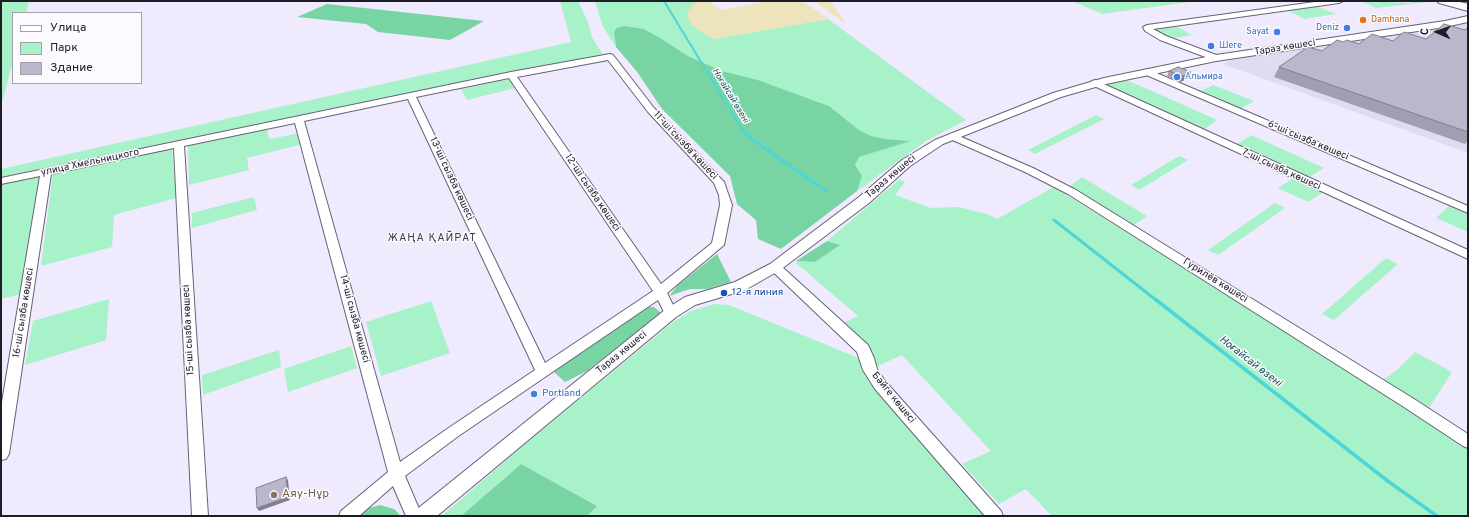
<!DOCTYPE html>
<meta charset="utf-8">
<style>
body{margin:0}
#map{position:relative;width:1469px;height:517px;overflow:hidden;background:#efeafd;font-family:Overpass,sans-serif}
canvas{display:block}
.frame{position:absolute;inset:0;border:2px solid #1e1c24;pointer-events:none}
.legend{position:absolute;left:12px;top:12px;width:130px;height:72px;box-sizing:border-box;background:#fbfafe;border:1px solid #a3a1a7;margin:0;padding:5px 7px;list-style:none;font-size:12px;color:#1e1c24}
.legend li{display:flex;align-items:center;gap:8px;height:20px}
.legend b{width:20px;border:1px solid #a3a1a7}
.north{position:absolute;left:1417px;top:12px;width:40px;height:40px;-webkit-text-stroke:3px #fbfafe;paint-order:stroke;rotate:272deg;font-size:11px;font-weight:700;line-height:16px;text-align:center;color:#1e1c24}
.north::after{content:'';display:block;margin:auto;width:14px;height:18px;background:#1e1c24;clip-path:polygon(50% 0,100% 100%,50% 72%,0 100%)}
</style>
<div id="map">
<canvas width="1469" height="517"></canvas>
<div class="frame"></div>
<ul class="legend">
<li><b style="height:5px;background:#fff"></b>Улица</li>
<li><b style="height:11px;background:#a7f2c8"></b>Парк</li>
<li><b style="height:11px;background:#bcb6cc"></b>Здание</li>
</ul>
<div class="north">С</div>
</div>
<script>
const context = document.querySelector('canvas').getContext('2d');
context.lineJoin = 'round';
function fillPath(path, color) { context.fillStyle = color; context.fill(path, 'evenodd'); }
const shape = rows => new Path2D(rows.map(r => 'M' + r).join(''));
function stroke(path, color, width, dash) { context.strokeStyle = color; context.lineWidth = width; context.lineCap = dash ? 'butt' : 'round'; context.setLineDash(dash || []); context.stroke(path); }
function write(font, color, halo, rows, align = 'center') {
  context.font = font + ' Overpass,sans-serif'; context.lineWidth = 3; context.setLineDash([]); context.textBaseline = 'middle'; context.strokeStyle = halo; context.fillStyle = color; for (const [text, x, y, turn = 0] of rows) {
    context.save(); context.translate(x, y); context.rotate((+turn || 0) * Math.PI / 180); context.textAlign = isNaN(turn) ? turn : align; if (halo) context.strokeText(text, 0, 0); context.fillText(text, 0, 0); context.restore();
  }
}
fillPath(shape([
 [1468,23,1468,153,1223,64,1237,58]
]), '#dfdcf2');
fillPath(shape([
 [1,1,29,1,26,13,13,13,13,61,1,106],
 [560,1,578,1,588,22,592,37,603,55,508,72,1,177,1,169,571,42],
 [595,1,705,1,697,2,691,24,699,30,714,39,828,19,966,120,926,141,857,191,862,176,855,165,859,157,910,141,885,139,871,136,859,130,829,106,758,80,722,71,688,56,662,39,644,29,614,32,616,47,603,27],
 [1072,1,1197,1,1102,14],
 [1361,1,1412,3,1413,1,1421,1,1428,2,1376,8],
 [1316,6,1336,14,1304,19,1287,10],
 [1174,25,1192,35,1168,39,1152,29],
 [509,79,515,88,467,100,461,89],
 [1126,80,1159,94,1217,120,1203,130,1103,84],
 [1213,85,1254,101,1238,110,1198,92],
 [1096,115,1104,119,1035,154,1028,150],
 [267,129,269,139,301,133,303,144,247,158,249,170,189,185,188,145],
 [1251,135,1324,168,1308,178,1236,145],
 [172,148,176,198,114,215,112,247,41,266,53,173],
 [1179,156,1188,160,1139,190,1131,185],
 [39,176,21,294,1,299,1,184],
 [1082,177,1147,216,1134,225,1070,186],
 [1295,177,1325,191,1308,202,1278,188],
 [900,179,905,182,895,195,931,208,958,207,987,214,997,219,1054,187,1468,447,1468,516,1052,516,1026,489,999,504,962,464,991,451,902,355,876,367,871,349,843,323,858,316,796,263,796,261,815,262,839,244,827,241],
 [254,197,257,210,192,228,192,213],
 [1275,203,1285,208,1218,255,1208,250],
 [1450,205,1468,213,1468,232,1436,218],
 [1386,258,1398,264,1334,320,1322,314],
 [109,299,106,340,25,365,33,321],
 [431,301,450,353,381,376,366,322],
 [715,304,729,305,861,359,869,382,984,516,587,516,597,506,521,464,461,516,442,516,520,448,673,322,691,311],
 [351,346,357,368,288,392,284,369],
 [279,350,281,367,203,395,202,375],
 [1415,352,1452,372,1429,408,1383,380,1397,370]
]), '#a7f2c8');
fillPath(shape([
 [327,4,484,21,450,40,378,32,366,24,297,17],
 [624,26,644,29,662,39,688,56,722,71,758,80,829,106,859,130,871,136,885,139,911,141,859,157,855,165,862,176,857,191,781,249,758,239,756,220,737,204,730,176,662,109,638,73,616,47,614,32,617,28],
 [827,241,840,245,815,262,796,261],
 [717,254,731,282,707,289,690,289,669,296,678,285],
 [645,307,654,307,661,313,587,371,565,382,553,371],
 [521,464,597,506,587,516,461,516],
 [380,505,394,509,399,514,398,516,355,516,364,509]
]), '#78d5a3');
fillPath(shape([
 [705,1,709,1,720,10,769,1,803,1,828,19,714,39,699,30,691,24,688,17,688,11,693,5,697,2],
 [814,1,831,1,846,24]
]), '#ede4be');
stroke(shape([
 [664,1,743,131]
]), '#4ed5d8', 2);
stroke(shape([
 [742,130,753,140,826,191],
 [1054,220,1156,300]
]), '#4ed5d8', 3);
stroke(shape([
 [1155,299,1389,482,1437,516]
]), '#4ed5d8', 3.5);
const minor = shape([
 [1322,1,1343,1,1339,3,1153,29,1166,36,1219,56,1220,58,1219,60,1216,61,1160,40,1145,31,1143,27,1147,25,1322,1],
 [610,54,613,55,654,108,724,182,732,205,724,245,667,293,677,313,676,316,671,318,666,316,658,300,457,437,405,476,422,516,406,516,393,486,359,516,339,516,341,511,388,472,295,123,184,146,208,516,192,516,174,148,51,174,9,454,6,459,1,460,1,408,40,176,1,184,1,178,511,72,610,54],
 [608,60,648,112,714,183,719,195,720,205,712,243,661,284,517,77,608,60],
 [509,78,653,291,545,363,416,97,509,78],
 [408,99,535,370,447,429,400,462,304,121,408,99],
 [1147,69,1468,206,1468,213,1144,74,1143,72,1147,69],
 [1095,80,1468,250,1468,259,1092,85,1090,83,1092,81,1095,80],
 [952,133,1033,168,1076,190,1414,399,1468,434,1468,448,1463,446,1404,407,1068,194,1025,172,948,138,947,136,952,133],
 [775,263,779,264,868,345,874,358,877,369,885,381,1001,511,1003,516,985,516,875,389,863,370,857,352,771,270,769,267,771,264,775,263]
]);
const tertiary = shape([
 [1468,16,1468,22,1445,27,1216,61,1106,84,1061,97,943,144,910,166,869,203,780,270,745,290,695,305,676,317,437,516,413,516,416,510,666,309,685,297,735,282,770,264,859,197,902,160,935,140,1053,93,1104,78,1216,55,1445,21,1468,16]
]);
const primary = shape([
 [1437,1,1456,1,1468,4,1468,11,1439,3,1437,1]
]);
stroke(minor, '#686276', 2);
stroke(tertiary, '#686276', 2);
stroke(primary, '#686276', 2);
fillPath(minor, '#fff');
fillPath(tertiary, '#fff');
fillPath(primary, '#fff');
fillPath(shape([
 [1468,27,1468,141,1465,144,1274,77,1279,67,1322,51,1343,42,1359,44,1393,41,1426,39,1465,30],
 [1169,71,1191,72,1189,78,1180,82,1167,76]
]), '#a29daf');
fillPath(shape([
 [1191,72,1189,78,1180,82,1183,76],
 [286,477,288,480,290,500,259,511,257,508]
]), '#847f8f');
const building = shape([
 [1444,24,1465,30,1468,27,1468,132,1279,67,1308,47,1322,51,1337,40,1343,42,1347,40,1359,44,1372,34,1393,41,1404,32,1426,39,1444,24],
 [1178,67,1191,72,1183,76,1169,71,1178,67],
 [286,477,288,497,257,508,256,488,286,477]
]);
fillPath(building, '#bcb6cc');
stroke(building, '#847f8f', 1);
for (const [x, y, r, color] of [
 [1363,20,4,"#e8710a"],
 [1347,28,4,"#3f7fe0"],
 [1277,32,4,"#3f7fe0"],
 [1211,46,4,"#3f7fe0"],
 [1177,77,4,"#3f7fe0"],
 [724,293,4,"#1a4fb4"],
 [534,394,4,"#3f7fe0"],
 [274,495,4,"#8d6e63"]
]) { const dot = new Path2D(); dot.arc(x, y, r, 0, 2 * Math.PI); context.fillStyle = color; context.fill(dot); stroke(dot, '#fbfafe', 1.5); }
write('9px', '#c56008', '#fbfafe', [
 ["Damhana",1371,20]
], 'left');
write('9px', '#366cbe', '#fbfafe', [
 ["Deniz",1339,28],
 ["Sayat",1269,32],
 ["Шеге",1219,46,"left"],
 ["Альмира",1185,77,"left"]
], 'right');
write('italic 9px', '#1b5455', '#fbfafe', [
 ["Ноғайсай өзені",730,96,59]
]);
write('10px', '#1e1c24', '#fbfafe', [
 ["Тараз көшесі",1285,48,-9],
 ["6-ші сызба көшесі",1308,141,23],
 ["11-ші сызба көшесі",685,146,47],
 ["улица Хмельницкого",90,163,-12],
 ["7-ші сызба көшесі",1281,170,25],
 ["Тараз көшесі",891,177,-40],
 ["13-ші сызба көшесі",451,179,65],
 ["12-ші сызба көшесі",592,193,56],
 ["Гурилёв көшесі",1215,281,32],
 ["16-ші сызба көшесі",24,313,-81],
 ["14-ші сызба көшесі",354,319,75],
 ["15-ші сызба көшесі",189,330,-93],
 ["Тараз көшесі",622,353,-39],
 ["Бәйге көшесі",893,398,51]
]);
write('10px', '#164399', '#fbfafe', [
 ["12-я линия",732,293]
], 'left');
write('10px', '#366cbe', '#fbfafe', [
 ["Portland",542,394]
], 'left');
context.letterSpacing = '1px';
write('11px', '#3e394c', '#fbfafe', [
 ["ЖАҢА ҚАЙРАТ",432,239]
]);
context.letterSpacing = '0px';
write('italic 11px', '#1b5455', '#fbfafe', [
 ["Ноғайсай өзені",1250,362,38]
]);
write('12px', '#785e54', '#fbfafe', [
 ["Аяу-Нұр",282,495]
], 'left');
</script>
